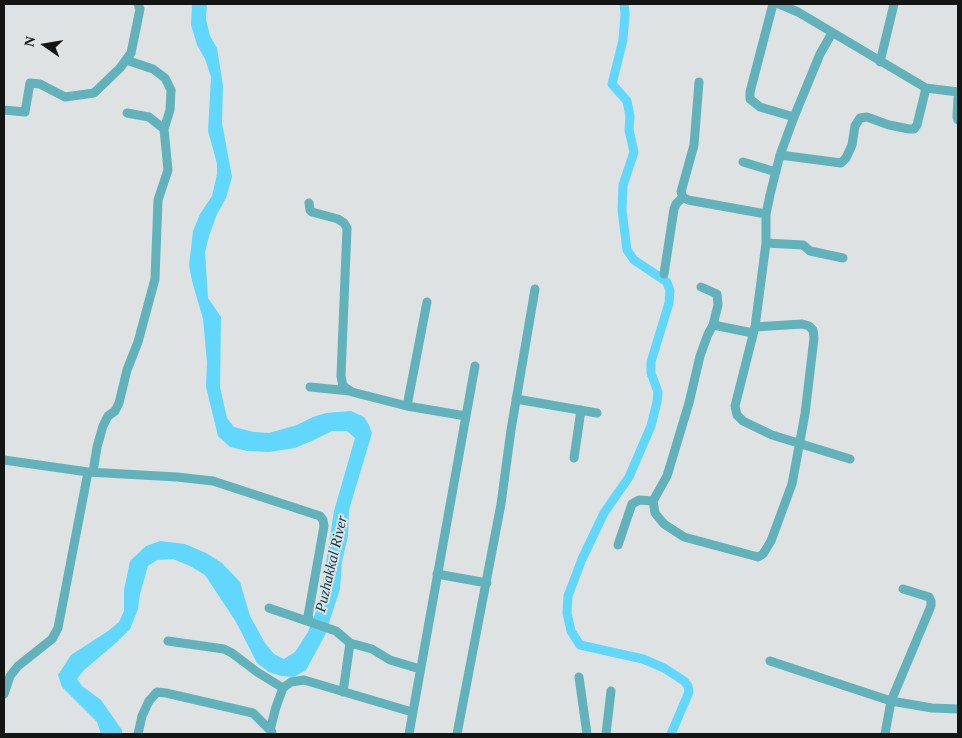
<!DOCTYPE html>
<style>
body{margin:0}
#map{position:relative;width:962px;height:738px;overflow:hidden;background:#dee2e2;font-family:"Times New Roman",serif}
canvas{display:block}
.frame{position:absolute;inset:0;border:5px solid #141615;pointer-events:none}
.north{position:absolute;left:20px;top:20px;width:50px;height:50px;-webkit-text-stroke:4px #dee2e2;paint-order:stroke;rotate:283deg;font-size:14px;font-weight:700;line-height:20px;text-align:center;color:#141615}
.north::after{content:'';display:block;margin:auto;width:18px;height:22px;background:#141615;clip-path:polygon(50% 0,100% 100%,50% 72%,0 100%)}
</style>
<div id="map">
<canvas width="962" height="738"></canvas>
<div class="frame"></div>
<div class="north">N</div>
</div>
<script>
const context = document.querySelector('canvas').getContext('2d');
context.lineJoin = 'round';
function fillPath(path, color) { context.fillStyle = color; context.fill(path, 'evenodd'); }
const shape = rows => new Path2D(rows.map(r => 'M' + r).join(''));
function stroke(path, color, width, dash) { context.strokeStyle = color; context.lineWidth = width; context.lineCap = dash ? 'butt' : 'round'; context.setLineDash(dash || []); context.stroke(path); }
function write(font, color, halo, rows, align = 'center') {
  context.font = font + ' "Times New Roman",serif'; context.lineWidth = 4; context.setLineDash([]); context.textBaseline = 'middle'; context.strokeStyle = halo; context.fillStyle = color; for (const [text, x, y, turn = 0] of rows) {
    context.save(); context.translate(x, y); context.rotate((+turn || 0) * Math.PI / 180); context.textAlign = isNaN(turn) ? turn : align; if (halo) context.strokeText(text, 0, 0); context.fillText(text, 0, 0); context.restore();
  }
}
fillPath(shape([
 [192,4,207,4,206,19,210,36,217,48,223,86,222,123,232,177,226,198,217,214,209,236,205,252,208,298,221,317,220,387,227,418,234,427,254,432,269,433,297,425,313,417,326,413,351,411,364,417,369,425,372,433,349,510,348,536,342,562,340,589,325,635,306,670,294,677,281,676,269,672,257,663,236,622,205,575,190,566,173,559,157,560,148,566,140,594,138,609,130,629,117,642,83,671,77,679,82,686,101,700,122,730,122,734,101,734,97,722,62,687,58,675,71,655,108,631,119,622,124,611,124,590,130,561,146,546,160,541,185,544,206,553,222,563,240,582,250,616,265,643,274,654,284,659,295,652,308,632,316,611,323,582,334,511,355,438,347,431,332,431,316,439,295,448,269,452,247,451,230,447,218,436,206,387,207,362,203,319,192,281,189,265,193,231,200,214,212,196,217,174,217,164,208,131,211,77,205,59,197,45,191,25]
]), '#62d7fe');
stroke(shape([
 [624,4,625,14,623,40,612,84,627,101,630,116,629,130,634,152,623,185,622,210,627,250,634,260,667,282,670,291,669,303,651,362,651,373,658,392,657,402,651,426,629,477,604,513,582,559,568,596,567,613,571,631,580,645,643,659,664,668,684,681,688,686,689,692,671,734]
]), '#62d7fe', 9);
stroke(shape([
 [773,4,750,92,750,99,760,107,794,117,780,155,770,195,766,214,766,243,755,327,735,406,737,415,743,421,772,435,850,459],
 [779,4,798,12,926,88,958,92],
 [126,60,153,69,165,78,171,90,170,110,164,129],
 [880,62,894,4],
 [699,82,694,145,681,192,683,197,688,200,766,214],
 [958,97,957,117,958,120],
 [4,110,25,112,30,83,40,84,65,97,94,93,120,68,131,53,140,9,138,4],
 [794,117,820,54,832,33],
 [780,155,841,163,846,158,852,145,855,126,860,118,867,117,889,125,909,129,914,129,917,125,926,88],
 [743,162,776,172],
 [309,203,310,210,312,212,338,219,344,223,347,228,341,376,343,386,352,392,407,406],
 [766,243,803,245,810,251,843,258],
 [664,274,674,209,676,204,683,197],
 [713,325,753,333],
 [310,387,350,391],
 [516,399,597,413],
 [466,416,475,366],
 [574,458,581,410],
 [4,460,88,472,177,477,213,481,320,516,323,520,324,526,308,616,310,622],
 [93,472,97,447,103,426,108,416,115,411,119,403,127,370,138,342,155,279,158,200,168,170,164,129,149,117,127,113],
 [653,501,655,513,664,524,684,537,758,557,763,554,771,541,792,484,805,414,814,338,813,330,809,326,802,324,755,327],
 [618,545,632,504,639,500,653,501,667,476,689,403,700,356,708,334,713,325,718,305,717,294,701,287],
 [437,574,487,583],
 [269,608,336,631,350,643,372,649,390,660,420,669],
 [168,641,224,649,232,653,257,672,283,688],
 [770,661,891,701,932,708,958,709],
 [579,677,587,734],
 [343,692,350,643],
 [4,694,10,676,18,666,52,639,58,628,88,472],
 [270,730,276,707,283,688,291,682,304,680,412,712],
 [138,734,142,716,149,701,157,692,166,693,253,713,272,732],
 [409,734,466,416,407,406,427,302],
 [457,734,501,504,511,430,535,289],
 [606,734,611,691],
 [885,734,891,701,931,606,931,601,929,597,903,589]
]), '#62b2bc', 9);
write('italic 15px', '#033b4b', '#dee2e2', [
 ["Puzhakkal River",332,564,-77]
]);
</script>
